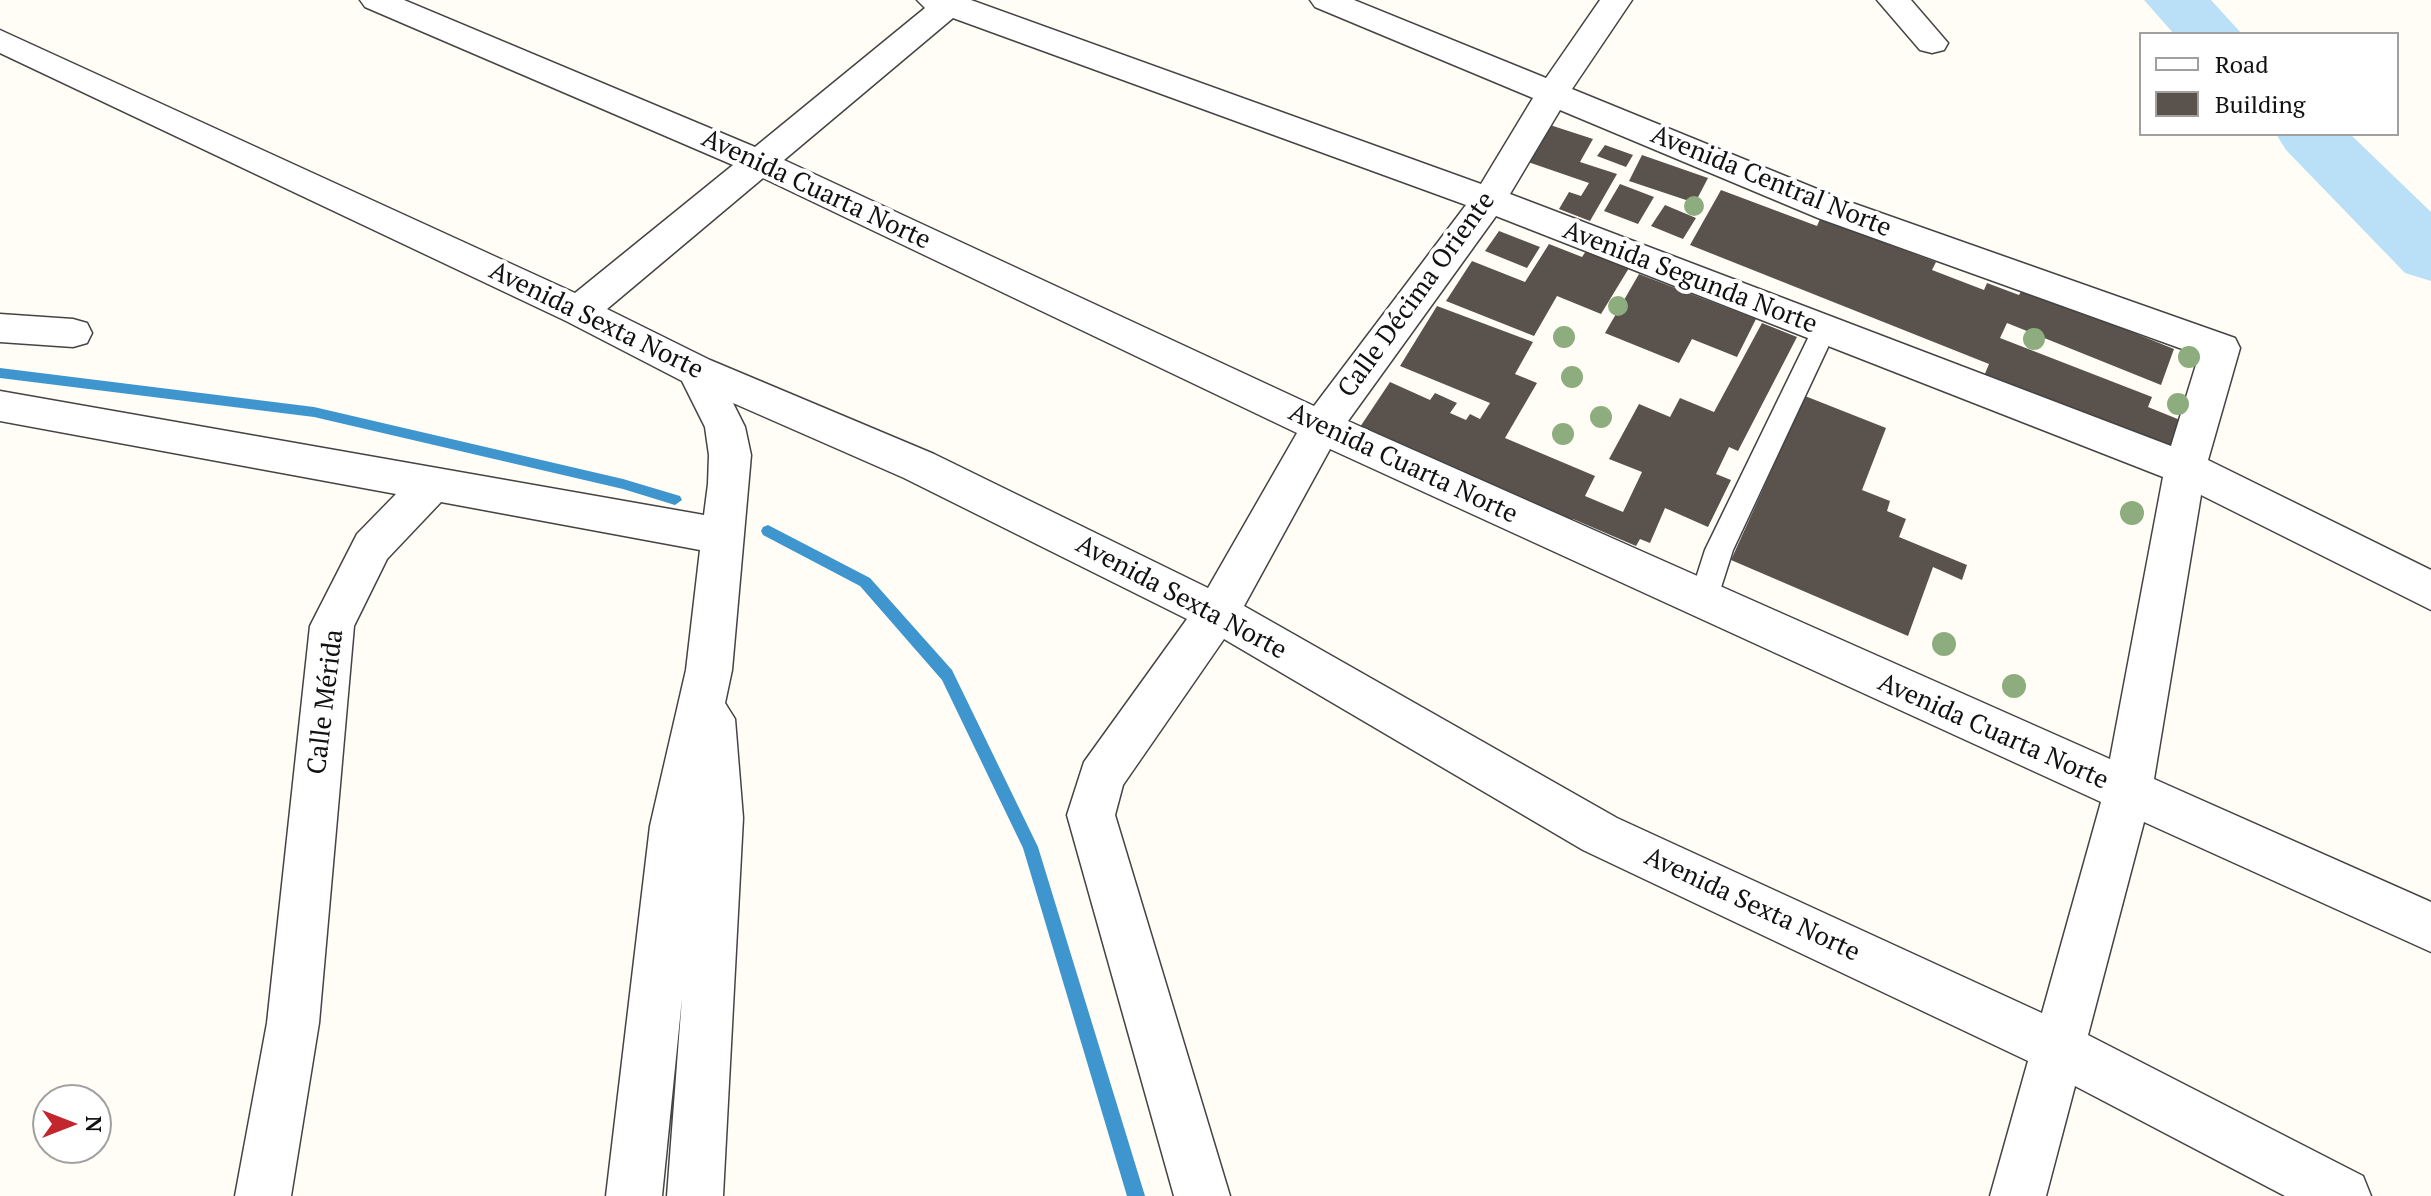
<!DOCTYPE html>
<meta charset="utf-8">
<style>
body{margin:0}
#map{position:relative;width:2431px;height:1196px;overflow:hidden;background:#fffdf5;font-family:"PT Serif",serif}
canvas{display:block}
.legend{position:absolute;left:2139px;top:32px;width:260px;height:104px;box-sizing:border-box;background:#fff;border:2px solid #a0a0a0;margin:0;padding:10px 14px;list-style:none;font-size:24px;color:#111}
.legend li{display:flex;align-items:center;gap:16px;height:40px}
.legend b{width:40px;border:2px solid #a0a0a0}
.north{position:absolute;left:32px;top:1084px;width:80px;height:80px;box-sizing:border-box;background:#fff;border:2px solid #a0a0a0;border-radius:50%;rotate:90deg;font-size:22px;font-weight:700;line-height:32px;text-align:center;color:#111}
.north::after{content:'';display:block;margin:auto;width:28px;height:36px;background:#c4262e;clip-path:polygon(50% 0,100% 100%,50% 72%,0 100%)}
</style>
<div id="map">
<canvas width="2431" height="1196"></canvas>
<ul class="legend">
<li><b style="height:10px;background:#fff"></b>Road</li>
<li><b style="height:22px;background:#5a524d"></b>Building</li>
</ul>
<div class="north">N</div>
</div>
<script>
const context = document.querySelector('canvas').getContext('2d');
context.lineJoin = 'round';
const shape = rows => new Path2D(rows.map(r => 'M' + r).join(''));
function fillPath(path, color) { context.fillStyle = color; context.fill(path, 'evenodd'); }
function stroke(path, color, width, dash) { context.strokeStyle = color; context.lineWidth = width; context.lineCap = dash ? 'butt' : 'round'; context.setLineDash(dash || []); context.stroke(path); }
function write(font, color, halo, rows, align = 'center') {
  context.font = font + ' "PT Serif",serif'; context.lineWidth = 8; context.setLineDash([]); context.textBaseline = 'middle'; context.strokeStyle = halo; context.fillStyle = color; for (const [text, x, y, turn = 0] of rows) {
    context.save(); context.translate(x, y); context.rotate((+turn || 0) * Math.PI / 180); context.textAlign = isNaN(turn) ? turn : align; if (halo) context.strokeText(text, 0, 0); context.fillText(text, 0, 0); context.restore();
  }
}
fillPath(shape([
 [0,368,314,407,623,479,680,496,682,500,675,505,623,489,314,417,0,378,0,368],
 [768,525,870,578,952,670,1038,847,1145,1196,1127,1196,1023,848,942,680,860,586,763,535,761,531,763,527,768,525]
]), '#3f96cf');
fillPath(shape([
 [2144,0,2211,0,2242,34,2174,34,2144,0],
 [2276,134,2350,134,2431,212,2431,281,2405,273,2286,150,2276,134]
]), '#b9e0f7');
fillPath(shape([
 [1550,125,1593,139,1580,162,1617,174,1590,221,1559,209,1569,192,1581,196,1589,183,1528,162],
 [1605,145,1633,155,1626,167,1597,156],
 [1642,155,1708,178,1695,203,1629,181],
 [1620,184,1654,197,1638,224,1604,211],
 [1721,190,1817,226,1820,219,1936,262,1932,270,1984,290,1987,283,2019,295,2023,288,2174,349,2161,385,2007,323,2000,338,2152,397,2148,407,2190,424,2181,454,1982,381,1989,364,1690,245],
 [1665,205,1696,218,1683,239,1651,226],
 [1499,231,1540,247,1527,268,1485,251],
 [1549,244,1582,257,1586,251,1629,268,1601,314,1557,296,1534,336,1446,301,1472,261,1525,282],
 [1639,274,1756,319,1737,357,1692,339,1679,363,1605,333],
 [1437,306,1533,342,1515,374,1537,383,1505,438,1595,476,1585,496,1623,512,1642,472,1609,459,1639,404,1670,417,1680,398,1714,412,1762,323,1797,337,1738,451,1729,447,1716,474,1731,480,1708,527,1665,508,1650,543,1640,539,1636,546,1573,519,1570,525,1358,430,1390,382,1430,400,1435,393,1457,403,1450,413,1466,420,1470,414,1480,419,1490,403,1400,366],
 [1805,396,1886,428,1862,490,1890,501,1887,511,1906,519,1899,537,1967,565,1962,580,1933,567,1908,636,1731,560]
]), '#5a524d');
const lane = shape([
 [1824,321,1833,324,1836,330,1733,550,1717,600,1713,608,1703,612,1693,608,1689,600,1705,550,1812,330,1815,324,1824,321]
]);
const street = shape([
 [360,0,404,0,755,147,925,8,917,0,971,0,1481,184,1533,98,1315,7,1310,0,1354,0,1546,78,1600,0,1632,0,1572,89,1844,200,2235,338,2240,348,2208,460,2431,570,2431,610,2201,495,2154,779,2431,902,2431,952,2144,822,2088,1035,2363,1176,2371,1196,2285,1196,2075,1086,2046,1196,1990,1196,2028,1061,1583,850,1224,639,1123,785,1115,815,1230,1196,1174,1196,1067,815,1084,762,1187,619,904,478,733,403,745,427,751,455,732,670,725,703,735,719,743,818,723,1196,667,1196,682,998,662,1196,606,1196,650,826,686,670,700,550,441,502,387,559,354,626,319,1023,291,1196,235,1196,267,1023,310,626,357,534,396,494,0,421,0,391,704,515,708,484,709,455,705,427,682,381,566,321,0,53,0,30,575,293,733,165,365,7,360,0],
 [953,18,1466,205,1314,406,784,160,953,18],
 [1560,110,1818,218,2199,355,2171,446,1510,194,1560,110],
 [763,178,1297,433,1208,588,934,454,710,360,607,309,763,178],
 [1496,216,2163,477,2110,759,1348,421,1496,216],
 [1330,449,2101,802,2042,1013,1617,818,1244,606,1330,449],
 [1877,0,1911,0,1948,43,1944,50,1932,53,1920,50,1877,0],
 [0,314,73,319,87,323,92,333,87,343,73,347,0,342,0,314]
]);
stroke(lane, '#444', 3);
stroke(street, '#444', 3);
fillPath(lane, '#fff');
fillPath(street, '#fff');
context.fillStyle = '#8dad7f';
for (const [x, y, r] of [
 [1694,206,10],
 [1618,306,10],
 [1564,337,11],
 [2034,339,11],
 [2189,357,11],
 [1572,377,11],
 [2178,404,11],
 [1601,417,11],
 [1563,434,11],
 [2132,513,12],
 [1944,644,12],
 [2014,686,12]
]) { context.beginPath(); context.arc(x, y, r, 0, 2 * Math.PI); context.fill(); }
write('26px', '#111', '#fff', [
 ["Avenida Central Norte",1771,182,22],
 ["Avenida Cuarta Norte",816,190,25],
 ["Avenida Segunda Norte",1690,278,21],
 ["Calle Décima Oriente",1417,295,-54],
 ["Avenida Sexta Norte",596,321,26],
 ["Avenida Cuarta Norte",1403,464,25],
 ["Avenida Sexta Norte",1181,598,28],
 ["Calle Mérida",326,702,-83],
 ["Avenida Cuarta Norte",1993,732,24],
 ["Avenida Sexta Norte",1752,905,25]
]);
</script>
